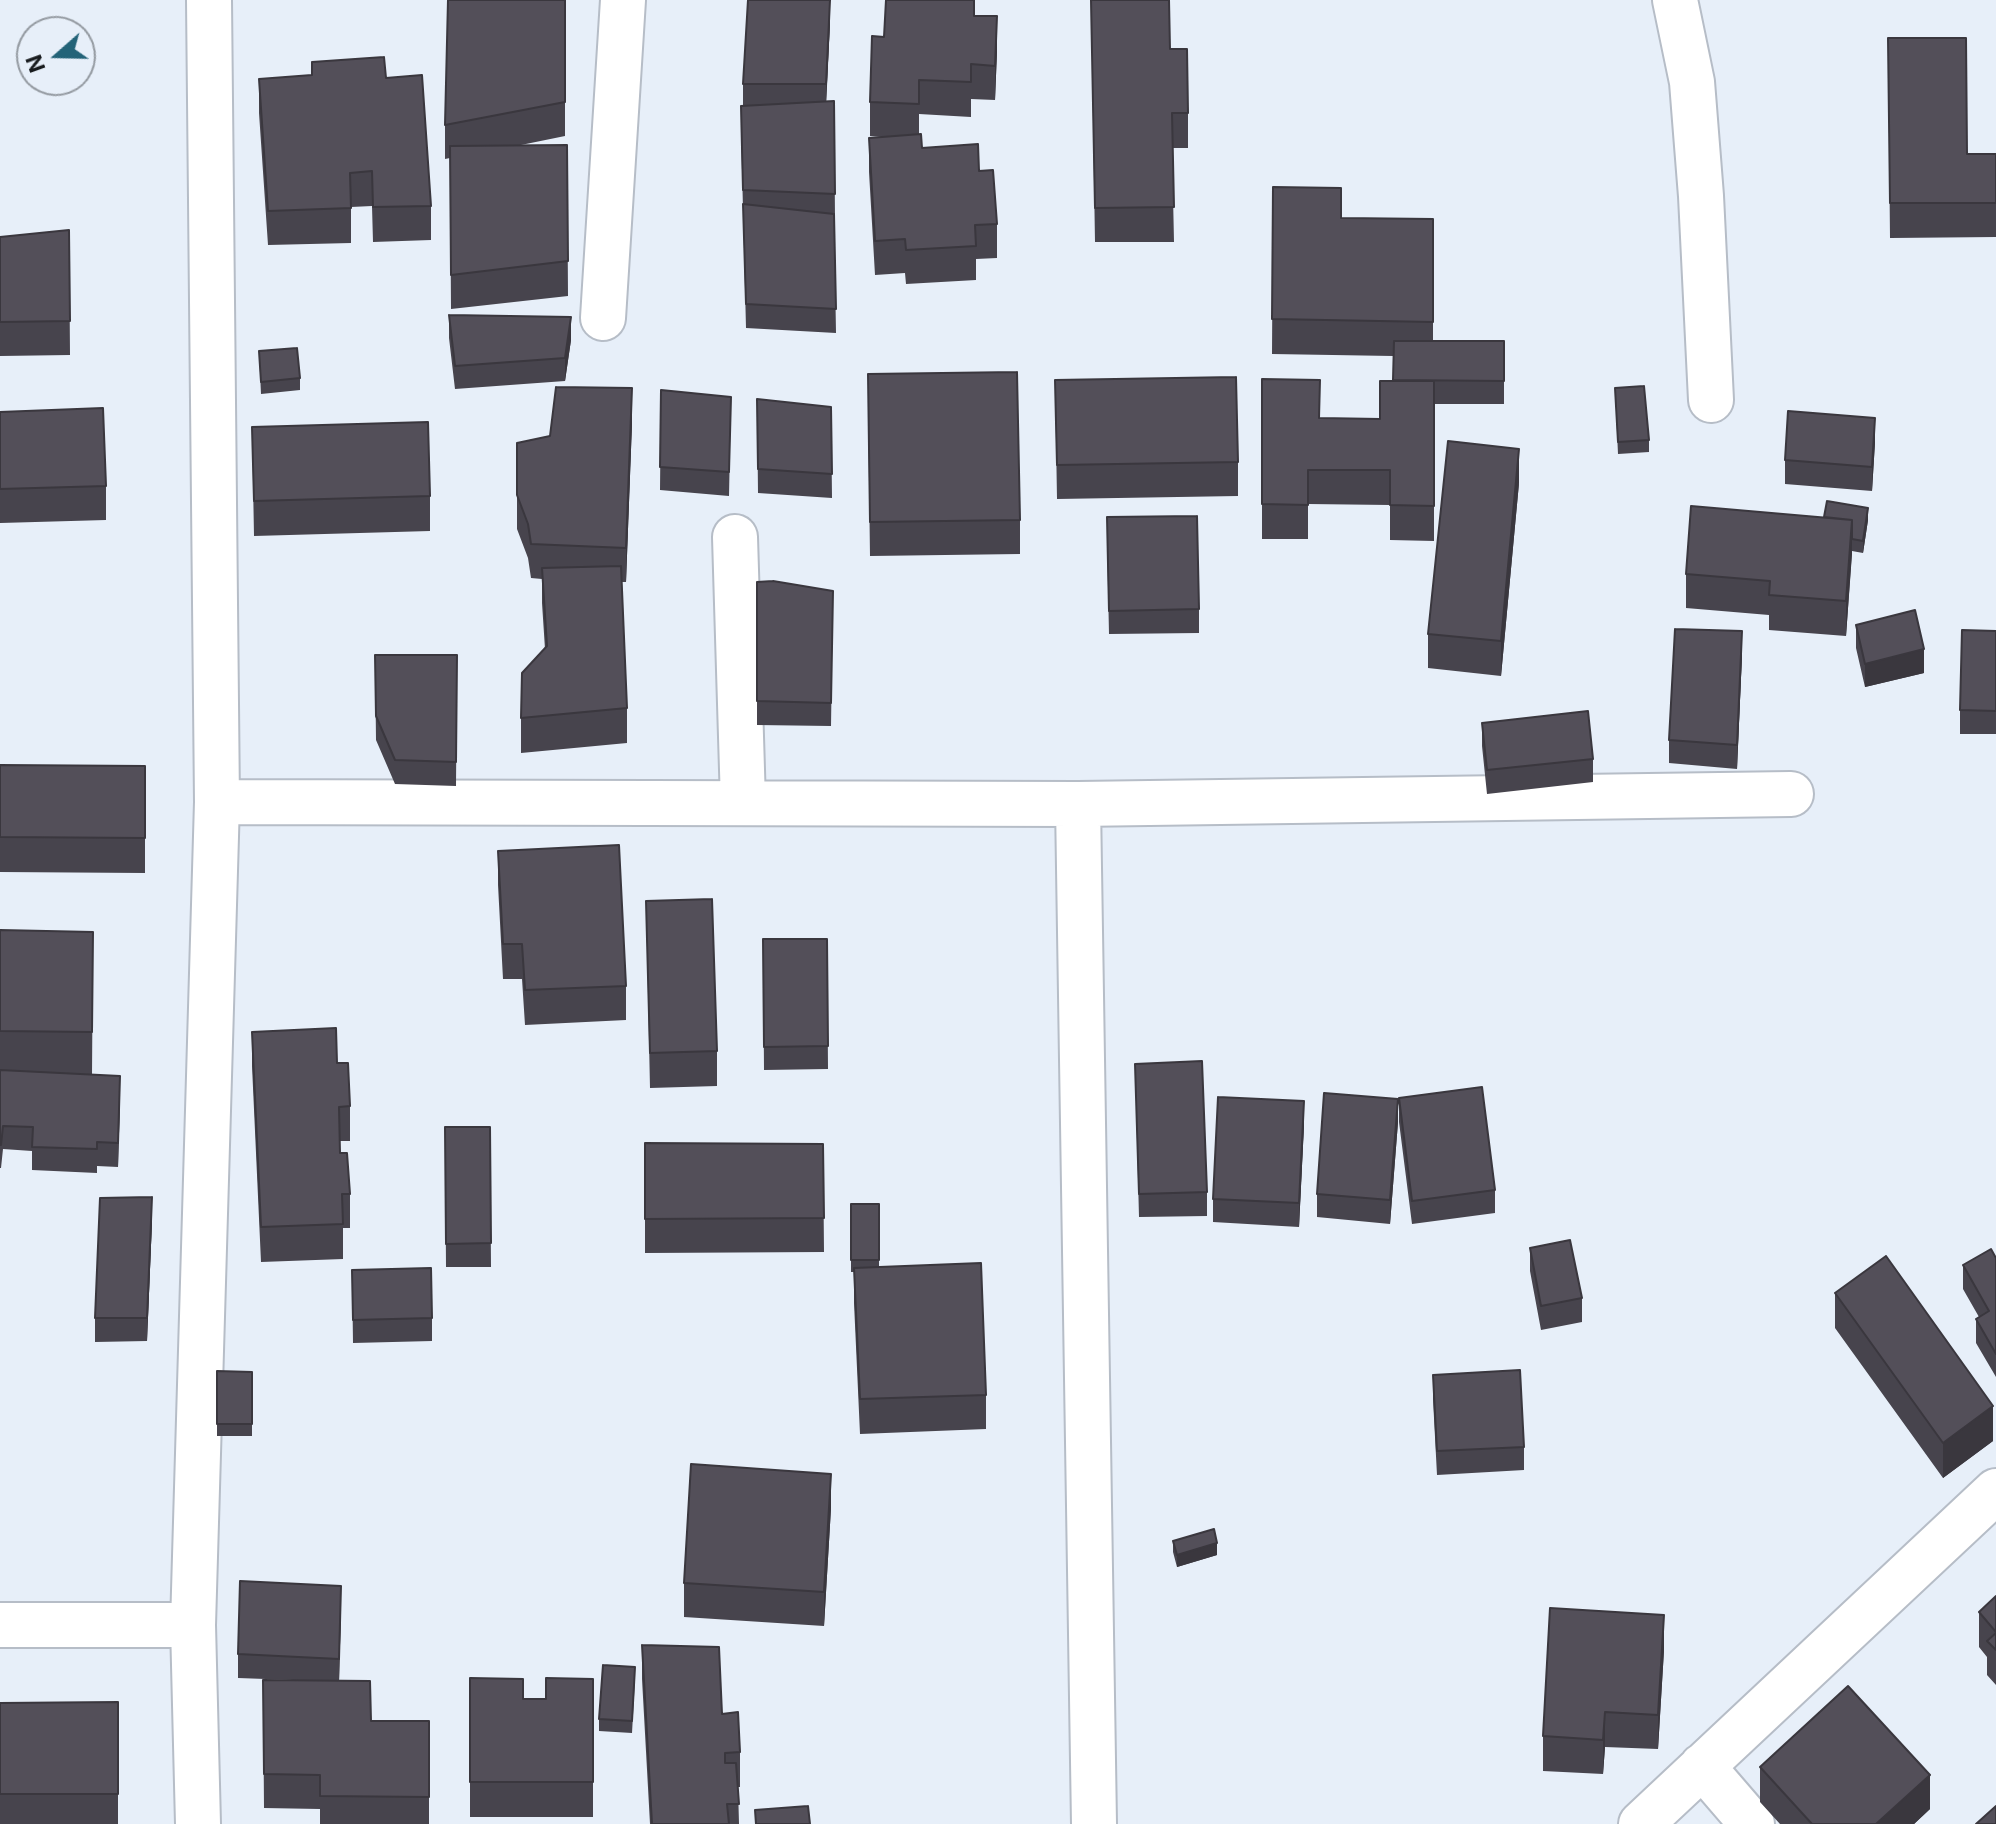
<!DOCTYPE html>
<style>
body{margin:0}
#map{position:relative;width:1996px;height:1824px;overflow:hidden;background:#e7eff9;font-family:Inter,sans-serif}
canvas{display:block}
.north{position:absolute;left:16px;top:16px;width:80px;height:80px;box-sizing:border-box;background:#e7eff9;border:2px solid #949aa1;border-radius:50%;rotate:250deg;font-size:22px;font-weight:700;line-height:32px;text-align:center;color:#181b1e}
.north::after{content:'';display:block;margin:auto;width:28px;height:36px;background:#236378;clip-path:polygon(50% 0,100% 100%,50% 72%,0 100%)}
</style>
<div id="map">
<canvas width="1996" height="1824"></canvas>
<div class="north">N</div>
</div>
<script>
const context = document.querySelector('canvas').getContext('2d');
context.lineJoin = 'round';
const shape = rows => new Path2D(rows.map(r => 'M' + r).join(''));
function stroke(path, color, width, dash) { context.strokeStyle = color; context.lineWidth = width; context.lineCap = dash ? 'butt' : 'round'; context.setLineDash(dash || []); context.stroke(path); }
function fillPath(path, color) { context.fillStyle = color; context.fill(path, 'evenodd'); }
const street = shape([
 [1675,0,1692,82,1701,196,1711,400],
 [603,318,623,0],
 [735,537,743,803],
 [217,802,1078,804,1791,794],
 [1078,804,1094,1824],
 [0,1625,193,1625],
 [1702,1766,1752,1824],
 [198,1824,193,1625,217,802,209,0],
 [1641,1824,1996,1491]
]);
stroke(street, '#b6bdc7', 48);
stroke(street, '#fff', 44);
fillPath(shape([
 [565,0,565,136,516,146,567,145,568,296,451,309,450,158,445,159,445,125],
 [1091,0,1170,49,1188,113,1188,148,1172,148,1174,242,1095,242],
 [975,16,997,51,995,100,971,99,971,117,919,114,919,135,922,148,979,171,997,224,997,258,976,259,976,280,906,284,905,273,875,275,869,172,869,138,882,137,870,136,870,102,884,37],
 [830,23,826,102,834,101,835,218,834,218,836,333,746,328,741,130,743,106,743,84],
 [1888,38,1967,154,1996,154,1996,237,1890,238],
 [312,62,386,78,431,206,431,240,373,242,372,206,351,207,351,243,268,245,259,113,259,79,312,75],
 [1273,187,1341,218,1433,219,1433,341,1504,341,1504,404,1434,404,1434,541,1390,540,1390,505,1308,504,1308,539,1262,539,1262,379,1320,418,1380,419,1393,381,1393,356,1272,354],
 [69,230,70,355,0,356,0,237],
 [449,315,571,340,565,381,455,389,449,338],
 [259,351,300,378,300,390,261,394],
 [1055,380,1238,462,1238,496,1057,499],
 [1615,388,1649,440,1649,452,1618,454],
 [661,390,731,397,729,496,660,490],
 [757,399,831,407,832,498,758,493],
 [868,408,1020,520,1020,554,870,556],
 [0,412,106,486,106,520,0,523],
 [632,423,626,582,622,582,627,708,627,743,521,753,521,718,545,649,542,603,542,579,531,578,528,558,517,529,517,443],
 [252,427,430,496,430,531,254,536],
 [1875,442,1872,491,1785,484,1785,460],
 [1519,483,1501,676,1428,668,1428,634],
 [1824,517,1868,520,1863,553,1852,551,1846,636,1769,630,1769,615,1686,608,1686,574],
 [1107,541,1199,609,1199,633,1109,634],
 [757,582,833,591,831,726,757,725],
 [1856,625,1924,673,1865,687,1856,648],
 [1996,631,1996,734,1960,734,1960,710],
 [375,655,457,655,456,786,395,784,376,740],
 [1742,655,1737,769,1669,763,1669,740],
 [1482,723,1593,759,1593,782,1487,794,1482,746],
 [0,765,145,766,145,873,0,872],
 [498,851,626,986,626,1020,525,1025,522,979,503,979,498,885],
 [646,901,717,1051,717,1086,650,1088],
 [0,930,93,932,92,1075,120,1100,118,1167,97,1166,97,1173,32,1170,32,1151,3,1149,1,1168,0,1168],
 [763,939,827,939,828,1069,764,1070],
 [252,1032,337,1063,350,1106,350,1141,340,1141,340,1153,350,1194,350,1228,343,1228,343,1259,261,1262,252,1066],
 [1135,1064,1207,1192,1207,1216,1139,1217],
 [1399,1098,1495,1190,1495,1213,1412,1224,1399,1122],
 [1398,1122,1390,1224,1317,1217,1317,1194],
 [1304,1125,1299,1227,1213,1222,1213,1199],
 [445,1127,490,1127,491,1267,446,1267],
 [645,1143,823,1144,824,1252,645,1253],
 [851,1204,879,1204,879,1267,986,1395,986,1429,860,1434,854,1303,854,1272,851,1272],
 [152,1221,147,1341,95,1342,95,1318],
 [1530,1248,1582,1298,1582,1322,1541,1330,1530,1271],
 [1996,1258,1996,1377,1976,1343,1976,1319,1979,1317,1963,1289,1963,1265],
 [352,1270,432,1318,432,1341,353,1343],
 [1835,1293,1993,1441,1943,1478,1835,1328],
 [217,1371,252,1372,252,1436,217,1436],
 [1433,1375,1524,1447,1524,1470,1437,1475,1433,1399],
 [831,1508,824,1626,684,1617,684,1583],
 [1173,1541,1217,1555,1177,1567,1173,1552],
 [1996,1596,1996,1685,1987,1675,1987,1657,1979,1647,1979,1612],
 [341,1609,339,1681,371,1721,429,1721,429,1824,320,1824,320,1809,264,1808,263,1680,293,1680,238,1678,238,1654],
 [642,1645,722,1714,740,1752,740,1787,738,1787,739,1824,650,1824,642,1679],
 [1664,1650,1658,1749,1605,1747,1603,1774,1543,1771,1543,1736],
 [470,1678,523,1699,546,1699,593,1679,593,1817,470,1817],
 [635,1679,632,1733,599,1731,599,1719],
 [118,1702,118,1824,0,1824,0,1703],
 [1760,1767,1930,1809,1914,1824,1780,1824,1760,1802]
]), '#47444d');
fillPath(shape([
 [830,0,830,23,826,107,826,84],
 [997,16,997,51,995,100,995,66],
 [571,317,571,340,565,381,565,358],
 [632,388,632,423,626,582,626,548],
 [1875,418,1875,442,1872,491,1872,467],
 [1519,449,1519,483,1501,676,1501,641],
 [1868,508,1868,520,1863,553,1863,541],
 [1852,520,1852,554,1846,636,1846,601],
 [1742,631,1742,655,1737,769,1737,745],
 [1924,649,1924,673,1865,687,1865,664],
 [120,1076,120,1100,118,1167,118,1143],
 [1398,1099,1398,1122,1390,1224,1390,1200],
 [1304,1101,1304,1125,1299,1227,1299,1203],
 [152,1197,152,1221,147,1341,147,1318],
 [1993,1406,1993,1441,1943,1478,1943,1443],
 [831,1474,831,1508,824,1626,824,1592],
 [1217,1543,1217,1555,1177,1567,1177,1555],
 [341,1586,341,1609,339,1683,339,1659],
 [1664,1615,1664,1650,1658,1749,1658,1715],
 [1605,1712,1605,1747,1603,1774,1603,1740],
 [1930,1775,1930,1809,1914,1824,1876,1824]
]), '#3a373e');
const building = shape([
 [448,0,565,0,565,102,445,125,448,0],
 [748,0,830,0,826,84,743,84,748,0],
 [886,0,974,0,974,16,997,16,995,66,971,64,971,82,919,80,919,104,870,102,872,36,884,37,886,0],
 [1091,0,1169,0,1170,49,1187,49,1188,113,1172,113,1174,207,1095,208,1091,0],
 [1888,38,1966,38,1967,154,1996,154,1996,203,1890,203,1888,38],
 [384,57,386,78,422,75,431,206,373,207,372,171,350,173,351,208,268,211,259,79,312,75,312,62,384,57],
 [834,101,835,194,743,190,741,106,834,101],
 [921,134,922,148,978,144,979,171,993,170,997,224,975,225,976,246,906,250,905,239,875,241,869,138,921,134],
 [567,145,568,261,451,275,450,146,567,145],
 [1273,187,1341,188,1341,218,1433,219,1433,322,1272,319,1273,187],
 [743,204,834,214,836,309,746,304,743,204],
 [69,230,70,321,0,322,0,237,69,230],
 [449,315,571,317,565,358,455,366,449,315],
 [1394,341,1504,341,1504,381,1393,380,1394,341],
 [297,348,300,378,261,382,259,351,297,348],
 [1017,372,1020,520,870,522,868,374,1017,372],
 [1236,377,1238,462,1057,465,1055,380,1236,377],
 [1262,379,1320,380,1319,418,1380,419,1380,381,1434,381,1434,506,1390,505,1390,470,1308,470,1308,505,1262,504,1262,379],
 [1644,386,1649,440,1618,442,1615,388,1644,386],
 [556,387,632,388,626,548,531,544,528,524,517,495,517,443,550,436,556,387],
 [661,390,731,397,729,472,660,467,661,390],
 [757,399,831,407,832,474,758,469,757,399],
 [103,408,106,486,0,489,0,412,103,408],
 [1788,411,1875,418,1872,467,1785,460,1788,411],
 [428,422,430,496,254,501,252,427,428,422],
 [1448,441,1519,449,1501,641,1428,634,1448,441],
 [1827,501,1868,508,1863,541,1852,539,1852,520,1824,517,1827,501],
 [1691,506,1852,520,1846,601,1769,595,1770,581,1686,574,1691,506],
 [1197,516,1199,609,1109,611,1107,517,1197,516],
 [621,566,627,708,521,718,522,673,547,646,542,568,621,566],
 [773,581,833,591,831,703,757,701,757,582,773,581],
 [1915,610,1924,649,1865,664,1856,625,1915,610],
 [1675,629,1742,631,1737,745,1669,740,1675,629],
 [1962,630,1996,631,1996,711,1960,710,1962,630],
 [375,655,457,655,456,762,395,760,376,716,375,655],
 [1588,711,1593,759,1487,770,1482,723,1588,711],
 [0,765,145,766,145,838,0,837,0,765],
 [619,845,626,986,525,990,522,944,503,944,498,851,619,845],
 [712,899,717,1051,650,1053,646,901,712,899],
 [0,930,93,932,92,1032,0,1031,0,930],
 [763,939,827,939,828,1046,764,1047,763,939],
 [336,1028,337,1063,348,1063,350,1106,339,1107,340,1153,347,1153,350,1194,342,1194,343,1224,261,1227,252,1032,336,1028],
 [1202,1061,1207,1192,1139,1194,1135,1064,1202,1061],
 [0,1070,120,1076,118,1143,97,1142,97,1149,32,1147,33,1127,3,1126,1,1145,0,1145,0,1070],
 [1482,1087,1495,1190,1412,1201,1399,1098,1482,1087],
 [1324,1093,1398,1099,1390,1200,1317,1194,1324,1093],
 [1218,1097,1304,1101,1299,1203,1213,1199,1218,1097],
 [445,1127,490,1127,491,1243,446,1244,445,1127],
 [645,1143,823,1144,824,1218,645,1219,645,1143],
 [152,1197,147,1318,95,1318,100,1198,152,1197],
 [851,1204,879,1204,879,1260,851,1260,851,1204],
 [1570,1240,1582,1298,1541,1306,1530,1248,1570,1240],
 [1991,1249,1996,1258,1996,1354,1976,1319,1989,1311,1963,1265,1991,1249],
 [1886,1256,1993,1406,1943,1443,1835,1293,1886,1256],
 [981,1263,986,1395,860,1399,854,1268,981,1263],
 [431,1268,432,1318,353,1320,352,1270,431,1268],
 [1520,1370,1524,1447,1437,1451,1433,1375,1520,1370],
 [217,1371,252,1372,252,1424,217,1424,217,1371],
 [691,1464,831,1474,824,1592,684,1583,691,1464],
 [1214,1529,1217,1543,1177,1555,1173,1541,1214,1529],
 [240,1581,341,1586,339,1659,238,1654,240,1581],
 [1996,1596,1996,1632,1979,1612,1996,1596],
 [1550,1608,1664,1615,1658,1715,1605,1712,1603,1740,1543,1736,1550,1608],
 [1996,1633,1996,1650,1987,1641,1996,1633],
 [642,1645,719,1647,722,1714,738,1712,740,1752,725,1753,725,1763,736,1763,739,1804,727,1804,729,1824,652,1824,642,1645],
 [603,1665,635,1667,632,1721,599,1719,603,1665],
 [470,1678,523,1679,523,1699,546,1699,546,1678,593,1679,593,1782,470,1782,470,1678],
 [263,1680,370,1681,371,1721,429,1721,429,1797,320,1796,320,1775,264,1774,263,1680],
 [1848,1686,1930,1775,1876,1824,1812,1824,1760,1767,1848,1686],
 [118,1702,118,1794,0,1794,0,1703,118,1702],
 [808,1806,810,1824,756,1824,755,1810,808,1806],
 [1996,1806,1996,1824,1976,1824,1996,1806]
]);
fillPath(building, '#534f59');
stroke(building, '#3a373e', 2);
</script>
